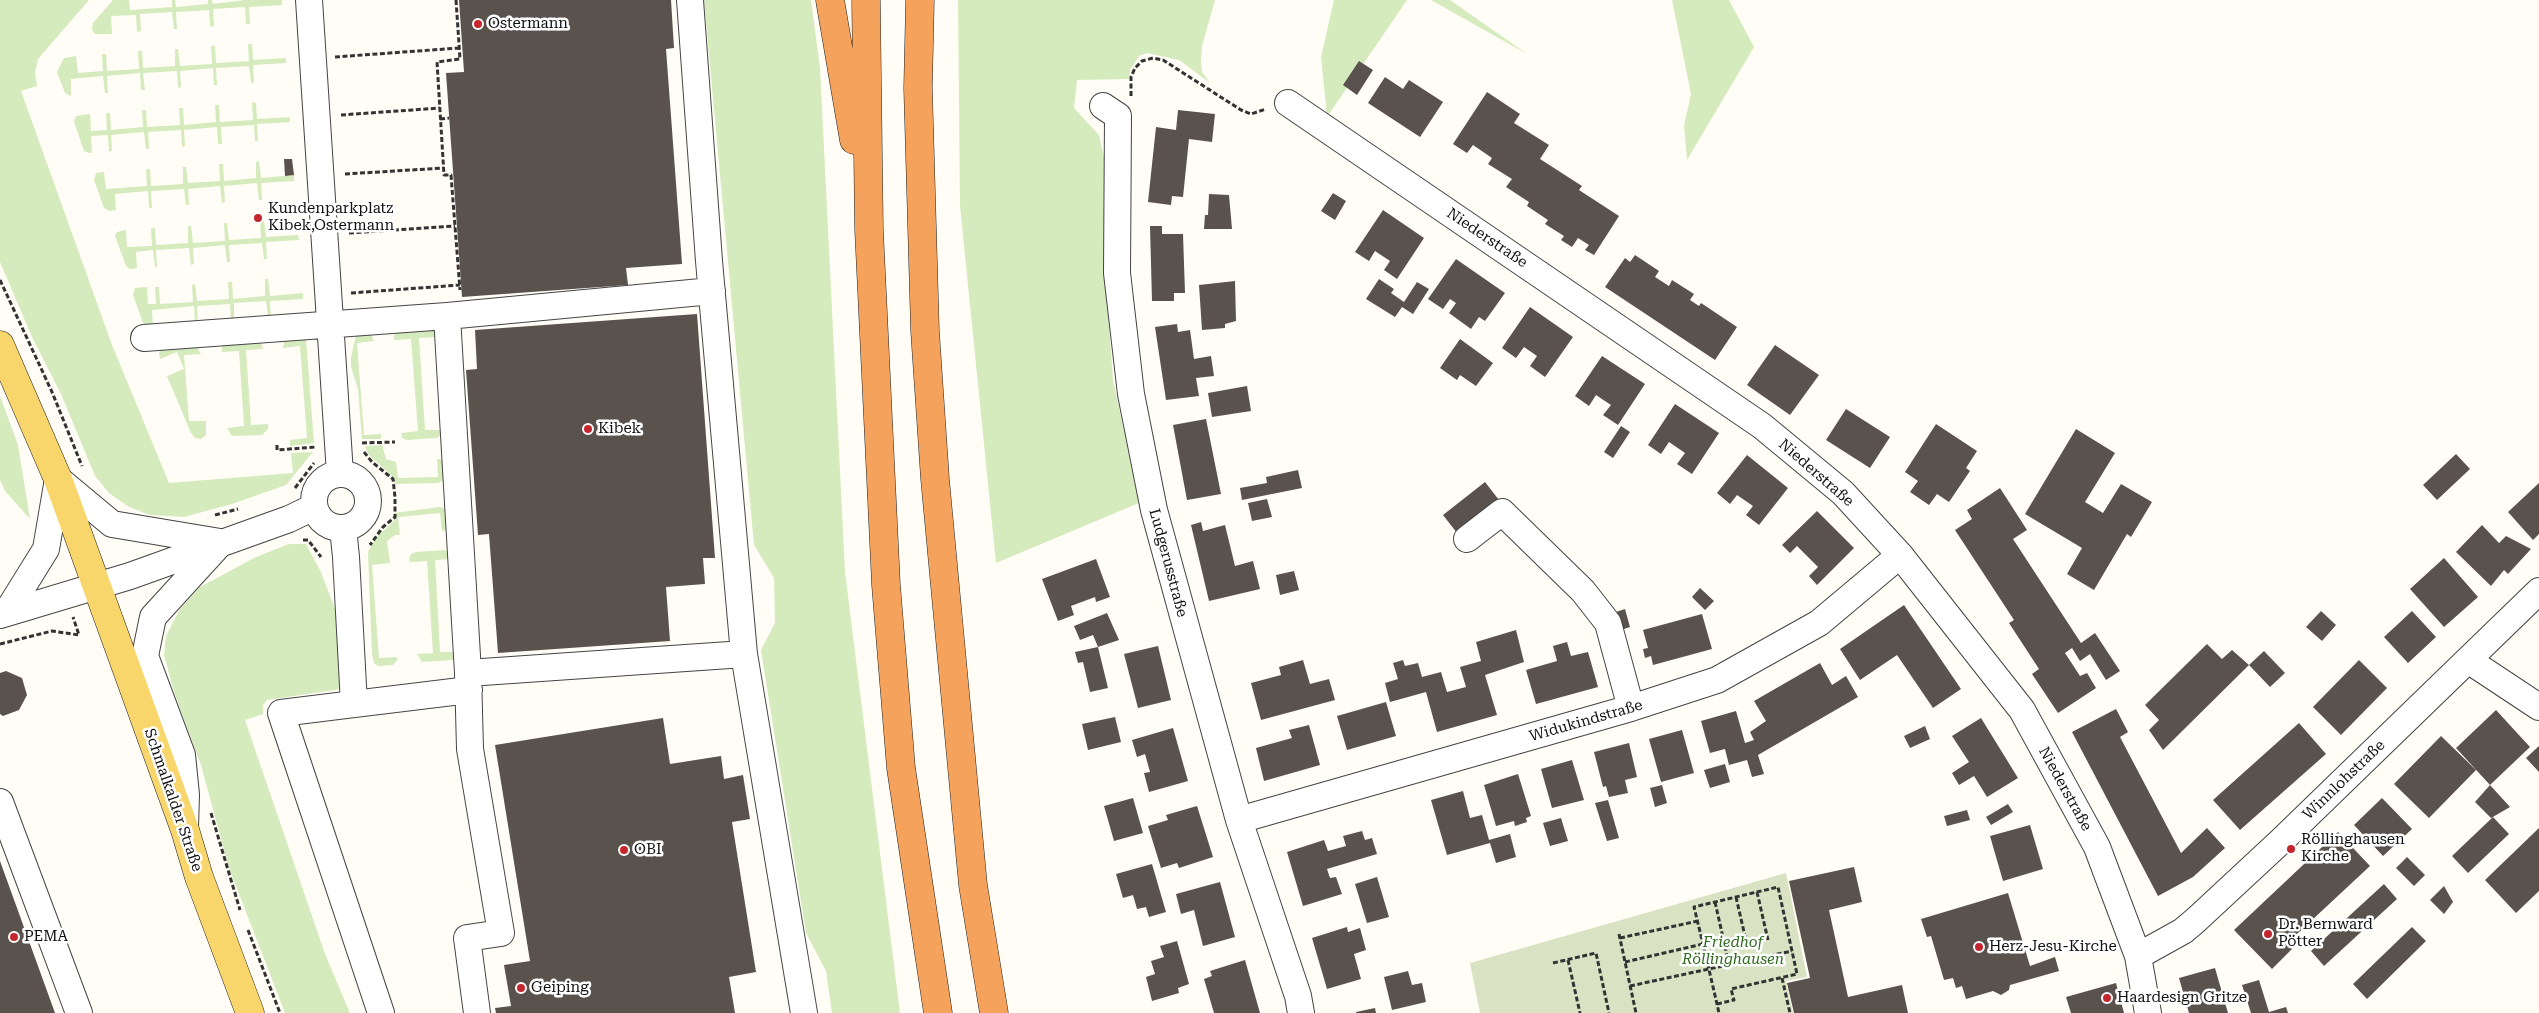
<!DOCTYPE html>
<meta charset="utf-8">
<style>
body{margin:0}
canvas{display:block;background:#fffdf5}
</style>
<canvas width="2539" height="1013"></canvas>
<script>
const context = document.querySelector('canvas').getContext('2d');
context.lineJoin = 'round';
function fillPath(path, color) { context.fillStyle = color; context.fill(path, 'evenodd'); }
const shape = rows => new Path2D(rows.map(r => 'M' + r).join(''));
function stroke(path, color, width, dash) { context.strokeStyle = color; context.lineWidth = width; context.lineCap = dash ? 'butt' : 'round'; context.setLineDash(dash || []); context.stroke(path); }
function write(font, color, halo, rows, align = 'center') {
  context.font = font + ' "Roboto Serif",serif'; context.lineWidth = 5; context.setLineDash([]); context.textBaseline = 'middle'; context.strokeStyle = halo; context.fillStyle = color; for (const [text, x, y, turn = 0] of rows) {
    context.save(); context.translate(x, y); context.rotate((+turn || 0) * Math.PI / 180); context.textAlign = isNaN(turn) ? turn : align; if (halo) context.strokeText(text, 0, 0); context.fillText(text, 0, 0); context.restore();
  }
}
fillPath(shape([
 [0,0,89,0,38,59,35,73,37,86,21,91,112,345,169,483,293,473,291,453,313,452,286,485,232,504,184,517,150,515,129,507,109,493,95,476,61,394,32,337,0,262],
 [113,0,129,0,130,10,172,7,172,0,175,0,176,7,208,4,208,0,212,0,213,4,245,0,282,0,282,5,249,7,250,24,246,24,245,7,213,9,214,26,210,27,209,10,176,12,177,29,174,29,172,12,140,14,141,31,137,32,136,15,111,16,112,34,95,34,92,30,93,23],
 [704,0,811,0,820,68,845,572,900,1013,832,1013,826,971,806,933,761,650,775,623,774,578,754,545],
 [958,0,1215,0,1202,46,1201,62,1202,72,1210,83,1179,60,1147,53,1139,56,1130,70,1129,79,1077,80,1074,108,1099,135,1106,167,1104,255,1113,380,1139,503,996,563,960,206],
 [1334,0,1407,0,1327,117,1321,57],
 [1431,0,1450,0,1527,54],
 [1672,0,1729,0,1754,47,1687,160,1684,126,1691,94],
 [248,44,252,44,253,60,286,58,286,63,253,65,254,82,251,83,249,66,216,68,217,85,214,85,213,68,180,71,181,87,178,88,177,71,143,73,145,90,141,90,140,73,107,76,108,93,105,93,103,76,71,79,71,96,65,93,57,72,64,58,76,56,78,73,103,71,102,54,106,54,107,71,139,69,138,51,142,51,143,68,175,66,175,49,178,49,180,66,212,64,211,46,215,46,216,63,249,61],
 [252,102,256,103,257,119,290,117,290,122,257,124,258,141,255,141,254,125,221,127,222,144,218,144,217,127,184,130,185,146,182,147,181,130,148,132,149,149,146,149,144,132,111,135,112,151,109,152,108,135,91,136,92,153,89,153,84,151,74,122,76,116,90,114,91,131,107,130,106,113,110,113,111,130,143,127,142,110,146,110,147,127,180,125,179,108,183,108,184,125,216,122,215,105,219,105,220,122,253,120],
 [259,161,261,178,294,175,294,181,261,183,262,200,259,200,257,183,224,186,225,202,222,203,220,186,188,189,189,205,186,205,184,189,151,191,152,208,149,208,148,191,115,194,116,210,109,211,104,208,94,180,96,173,104,172,106,189,147,186,146,169,150,169,151,186,183,184,183,167,186,167,188,183,220,181,219,164,223,164,224,181,256,178,256,162],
 [260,221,264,221,266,237,298,235,299,240,266,242,267,259,264,259,262,243,229,245,230,262,227,262,225,245,193,248,194,264,191,265,189,248,156,250,157,267,155,267,153,250,136,252,137,268,130,269,126,266,115,236,117,232,126,230,127,247,152,246,151,228,155,228,156,245,188,243,188,226,191,226,193,243,225,241,224,223,227,223,229,240,261,238],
 [265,279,268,279,270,296,303,293,303,299,270,301,271,318,268,318,266,301,234,303,234,320,231,320,230,304,197,306,198,323,195,323,194,306,152,310,153,327,143,323,133,295,135,288,147,287,148,304,156,304,155,287,159,287,160,304,193,302,192,285,195,284,197,301,229,299,228,282,232,282,233,299,265,296],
 [432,329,436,332,436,337,419,338,425,430,443,430,442,434,437,438,407,440,402,438,401,433,418,431,411,339,394,340,394,337,395,333],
 [371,334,374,341,357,343,364,435,381,434,381,439,362,439,358,389,351,367,351,357,356,336],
 [285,339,306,339,314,443,290,446,290,440,307,438,300,346,283,348],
 [261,342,263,349,246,350,251,425,268,424,268,429,262,435,232,436,227,428,244,426,239,351,222,352,222,345],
 [195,344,201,354,184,355,189,421,206,421,206,435,201,439,195,438,191,433,167,376,184,369,177,352,160,359,159,354,160,349],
 [0,396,18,445,30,519,5,491,0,480],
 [382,445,386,459,396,462,398,478,438,477,437,459,440,459,446,464,444,480,438,483,395,484,393,477,368,454,365,446],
 [440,507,447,509,448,528,446,530,442,531,440,513,398,517,400,535,395,535,387,541,390,563,372,565,379,658,396,657,398,659,393,665,378,666,374,663,372,654,368,552,376,538,394,521,394,513],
 [289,544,306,544,321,572,337,614,341,689,267,700,263,705,263,714,245,720,325,954,350,1013,285,1013,229,868,201,765,175,695,164,655,166,636,180,609,200,587,256,557],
 [445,550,451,554,452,559,435,560,440,652,458,652,456,659,453,660,422,662,417,654,433,653,427,561,410,562,409,559,411,554,416,552]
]), '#d5ebbd');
fillPath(shape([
 [1786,873,1807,977,1786,981,1793,1013,1480,1013,1470,963]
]), '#d9e3c4');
fillPath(shape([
 [459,0,671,0,674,48,666,49,682,264,626,268,628,285,462,297,446,73,464,72],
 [1359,61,1373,70,1357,95,1343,85],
 [1385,77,1403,89,1409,80,1443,102,1420,137,1368,103],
 [1487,92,1520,114,1514,123,1549,145,1540,159,1582,186,1579,190,1619,216,1594,255,1585,250,1589,245,1578,238,1572,247,1561,240,1564,236,1545,224,1548,220,1527,206,1529,202,1506,187,1512,179,1488,164,1492,158,1473,145,1467,153,1453,144],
 [1178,110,1215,114,1212,142,1189,139,1183,197,1172,196,1171,205,1148,202,1156,127,1176,130],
 [284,159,292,159,294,175,285,176],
 [1333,193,1346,201,1335,220,1321,211],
 [1209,194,1229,195,1232,229,1204,229,1205,215,1208,215],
 [1383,210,1424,238,1397,279,1384,270,1390,261,1375,251,1369,261,1355,252],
 [1150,226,1162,226,1162,234,1183,234,1185,293,1174,293,1174,301,1152,301],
 [1635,255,1659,271,1655,277,1669,286,1672,280,1694,294,1690,300,1699,306,1701,303,1737,327,1715,360,1605,287,1625,258,1630,262],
 [1456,259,1505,293,1485,321,1479,317,1471,329,1449,313,1456,303,1450,299,1443,309,1428,299],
 [1379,279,1394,289,1391,293,1404,302,1417,282,1429,289,1413,314,1402,307,1395,317,1366,299],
 [1235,281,1236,321,1225,324,1225,328,1202,330,1199,285],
 [1530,307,1573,337,1545,377,1530,366,1537,356,1524,347,1516,358,1502,348],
 [697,314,715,558,703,558,705,584,666,587,670,641,498,653,489,534,478,535,466,370,477,369,475,330],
 [1177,324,1178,332,1190,330,1194,359,1211,356,1214,376,1196,378,1199,396,1166,400,1155,327],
 [1460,339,1493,363,1476,386,1460,375,1457,380,1440,368],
 [1775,345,1819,375,1790,415,1747,385],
 [1602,356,1645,384,1618,425,1603,415,1611,405,1596,395,1589,406,1575,396],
 [1247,386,1251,411,1212,417,1208,393],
 [1675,404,1719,433,1692,474,1677,464,1685,453,1669,442,1661,454,1648,445],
 [1846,409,1890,437,1870,468,1826,440],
 [1206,419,1221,494,1187,500,1173,425],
 [1936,424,1977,451,1966,468,1970,471,1949,502,1937,494,1929,505,1910,492,1918,481,1905,472],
 [1621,426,1630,432,1613,458,1604,452],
 [2076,429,2115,453,2085,502,2103,513,2121,484,2152,502,2131,537,2127,534,2094,590,2067,574,2082,548,2025,514],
 [2456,454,2470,469,2437,500,2423,485],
 [1747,455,1788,488,1759,525,1746,515,1753,506,1737,495,1730,504,1717,493],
 [1298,470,1302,488,1242,500,1240,488,1267,483,1266,477],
 [1485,482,1499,500,1457,533,1443,515],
 [2539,483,2539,534,2533,540,2508,512],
 [2000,488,2027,530,2013,539,2081,643,2095,633,2120,671,2106,680,2090,654,2080,661,2072,648,2065,653,2080,676,2087,673,2096,688,2058,713,2032,674,2039,669,2009,623,2014,620,1955,530,1972,519,1967,510],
 [1267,499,1272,517,1252,521,1248,503],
 [1817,511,1854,548,1817,585,1809,576,1818,567,1797,546,1790,553,1782,545],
 [1201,522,1203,531,1225,525,1235,566,1253,561,1260,589,1209,601,1191,525],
 [2482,525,2499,543,2506,536,2531,549,2508,574,2504,570,2491,586,2456,552],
 [2444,558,2478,597,2444,627,2410,589],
 [1096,559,1110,597,1096,602,1095,597,1071,606,1074,615,1058,621,1042,579],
 [1294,571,1299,590,1280,595,1276,575],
 [1700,588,1714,601,1705,610,1692,597],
 [1904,605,1961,689,1933,708,1897,655,1860,680,1840,649],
 [1625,609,1630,627,1618,631,1613,613],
 [2321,611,2336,625,2322,641,2306,627],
 [2412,611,2436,637,2408,663,2384,637],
 [1107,613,1119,640,1098,647,1093,635,1080,640,1074,626],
 [1702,614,1712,649,1653,665,1651,656,1645,658,1643,649,1648,648,1643,630],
 [1516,630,1524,662,1485,675,1497,715,1437,732,1426,692,1390,702,1385,683,1398,679,1393,663,1403,660,1405,666,1418,663,1422,677,1441,672,1447,692,1466,687,1460,667,1481,661,1476,642],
 [1567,642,1571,656,1588,652,1598,687,1536,704,1526,670,1557,661,1553,646],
 [2207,644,2222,659,2232,650,2249,665,2163,750,2149,730,2159,720,2145,705],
 [1158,646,1171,700,1138,708,1124,654],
 [1098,647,1108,688,1090,692,1083,662,1078,663,1075,652],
 [2264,651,2285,673,2270,687,2249,665],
 [1303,660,1310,684,1329,679,1335,700,1261,720,1251,683,1281,675,1279,667],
 [2359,660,2387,688,2341,735,2313,707],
 [1820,663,1832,685,1846,676,1858,697,1758,755,1764,774,1752,777,1747,760,1729,765,1725,749,1710,753,1701,721,1736,711,1745,743,1754,740,1750,732,1766,721,1754,701],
 [6,671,22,678,27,695,19,710,3,716,0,714,0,673],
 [1386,702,1396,736,1347,750,1337,716],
 [2116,709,2128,732,2120,737,2181,853,2207,828,2225,848,2193,877,2158,896,2072,732],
 [2496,710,2530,747,2490,785,2456,748],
 [1115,717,1121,742,1088,750,1082,724],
 [663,718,670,764,721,756,724,779,743,775,750,819,732,822,756,972,729,977,735,1013,496,1013,495,1008,511,1006,504,965,530,961,495,745],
 [1981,718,2018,778,1987,797,1974,776,1959,785,1952,773,1969,762,1952,736],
 [2299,723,2326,754,2240,830,2213,800],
 [1309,725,1320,765,1264,781,1256,748,1292,738,1289,730],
 [1925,726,1930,739,1910,748,1904,736],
 [1173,728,1188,781,1149,792,1144,773,1150,772,1145,754,1137,757,1132,740],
 [1682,730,1694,773,1661,782,1649,739],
 [2441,736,2476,770,2429,818,2394,784],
 [1629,743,1637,777,1625,780,1628,793,1609,797,1606,786,1603,787,1594,752],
 [2539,746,2539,772,2526,758],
 [1572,760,1584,800,1552,808,1541,769],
 [1725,764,1730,782,1710,788,1704,770],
 [1518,774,1531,816,1526,818,1527,822,1515,826,1514,821,1496,826,1484,785],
 [1662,785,1667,803,1655,807,1650,788],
 [2490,785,2510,807,2491,818,2475,802],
 [1463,791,1470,818,1482,815,1489,840,1510,834,1516,857,1496,863,1490,843,1447,855,1431,800],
 [1133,798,1143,833,1114,841,1104,806],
 [2382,798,2412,829,2383,856,2354,825],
 [1608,800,1619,838,1607,841,1595,803],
 [2008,804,2013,812,1991,825,1986,817],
 [1197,806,1213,857,1179,868,1177,863,1161,868,1148,826,1168,820,1166,815],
 [1967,810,1970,820,1947,826,1944,816],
 [2493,817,2509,834,2468,873,2452,856],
 [1561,818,1568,841,1550,846,1543,823],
 [2030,825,2043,869,2003,881,1990,836],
 [2539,828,2539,891,2516,913,2485,880],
 [1362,831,1365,840,1372,838,1377,854,1327,869,1330,878,1336,877,1342,894,1303,906,1287,852,1324,840,1328,851,1346,846,1343,836],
 [2338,832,2370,866,2297,934,2302,939,2272,969,2234,930],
 [2407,857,2425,875,2414,886,2396,868],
 [0,861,55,1013,0,1013],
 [1152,864,1166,912,1149,917,1146,907,1137,909,1133,895,1123,898,1116,874],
 [1854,867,1862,902,1829,910,1848,997,1902,985,1908,1013,1794,1013,1787,983,1810,978,1789,881],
 [1377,877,1389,917,1367,923,1355,884],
 [1220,882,1235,937,1203,946,1194,910,1181,914,1176,894],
 [2384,884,2397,899,2324,966,2311,951],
 [2444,886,2453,902,2444,914,2430,900],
 [2008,893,2030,966,2055,957,2059,971,2010,985,2009,990,2001,995,1993,991,1966,999,1962,986,1956,988,1953,978,1944,980,1931,936,1927,937,1921,919],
 [1347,927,1348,932,1360,928,1366,950,1354,954,1361,979,1327,989,1312,938],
 [2412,927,2426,941,2367,999,2353,984],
 [1177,941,1189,984,1178,988,1179,993,1152,1001,1146,977,1155,974,1151,961,1164,957,1160,946],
 [1245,960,1260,1013,1214,1013,1204,979,1212,976,1210,971],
 [2215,968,2228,1013,2189,1013,2179,978],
 [1408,971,1412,985,1422,983,1426,1002,1392,1010,1384,977],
 [2259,980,2269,1012,2286,1007,2288,1013,2251,1013,2242,985],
 [2116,983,2124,1013,2071,1013,2066,997],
 [1375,1008,1376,1013,1356,1013,1356,1012]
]), '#5a524d');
const minor = shape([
 [309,0,340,474],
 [690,0,709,261,744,654,804,1013],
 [1288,103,1762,426,1843,493,1900,555,2022,710,2097,847,2138,956,2148,1013],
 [1103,106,1118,116,1117,273,1131,394,1154,510,1239,820,1298,996,1301,1013],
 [447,316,468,673,470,749,501,933,467,938,477,1013],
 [144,338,447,316,712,291],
 '314 501a27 27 0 1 1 54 0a27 27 0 1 1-54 0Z',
 [343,528,346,557,354,704,281,713,381,1013],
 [1467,539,1502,512,1583,591,1608,623,1631,708],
 [7,612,46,549,58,479,112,524,220,542],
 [0,615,130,576,289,519,314,507],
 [2468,660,2539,707],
 [468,673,744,654],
 [354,704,469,690],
 [0,802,79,1013],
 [1239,820,1631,708,1717,680,1819,623,1900,555],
 [185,827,186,795,182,755,145,656,153,617,217,547],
 [2138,956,2183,931,2196,920,2281,841,2539,591]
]);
const major = shape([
 [0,345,58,479,185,830,199,877,250,1013]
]);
const highway = shape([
 [830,0,854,140],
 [866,0,869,230,886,585,901,768,938,1013],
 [920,0,918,88,925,331,935,479,973,885,994,1013]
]);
stroke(minor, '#444', 28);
stroke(major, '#222', 29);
stroke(highway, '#222', 29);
stroke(shape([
 [456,0,460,59,437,62,444,175,451,175,460,290],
 [335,57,459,48],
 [1131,96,1131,77,1135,68,1142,61,1153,58,1163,60,1241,110,1251,114,1266,109],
 [341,115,440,108],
 [440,119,449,118],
 [345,174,444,168],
 [349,233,455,226],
 [0,280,52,392,82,466],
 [351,293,460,285],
 [362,443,395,442],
 [277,445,277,450,316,447],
 [364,452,372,462,393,479,395,497,395,517,383,527,370,545],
 [295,488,314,463],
 [215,515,238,509],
 [303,540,308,540,321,557],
 [0,644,52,631,79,635,73,617],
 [211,813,240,910],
 [1757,892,1768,940],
 [1736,897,1747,945],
 [1715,902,1729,964],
 [248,930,280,1013],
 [1619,934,1636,1013],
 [1620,938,1698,921],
 [1568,960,1580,1013],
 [1625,962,1703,944],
 [1553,963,1596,953,1609,1013],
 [1782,978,1790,1013],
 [1630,986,1792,951],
 [1717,1004,1734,1000,1731,989,1797,974,1778,887,1694,907,1703,944,1717,1004,1719,1013]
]), '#333', 3, [5, 2.5]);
stroke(minor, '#fff', 26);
stroke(major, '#f9d66b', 28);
stroke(highway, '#f5a25d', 28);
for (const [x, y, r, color] of [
 [478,24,5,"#c4262e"],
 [258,218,5,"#c4262e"],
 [588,429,5,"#c4262e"],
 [2291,849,5,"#c4262e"],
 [624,850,5,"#c4262e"],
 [2268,934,5,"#c4262e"],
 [14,937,5,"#c4262e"],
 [1979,947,5,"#c4262e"],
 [521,988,5,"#c4262e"],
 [2107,998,5,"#c4262e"]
]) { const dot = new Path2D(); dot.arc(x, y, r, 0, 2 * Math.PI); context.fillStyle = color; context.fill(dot); stroke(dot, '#fff', 2); }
write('15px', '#111', '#fff', [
 ["Ostermann",488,24],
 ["Kundenparkplatz",268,209],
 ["Kibek,Ostermann",268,226],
 ["Kibek",598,429],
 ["Röllinghausen",2301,840],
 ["Kirche",2301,857],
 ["OBI",634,850],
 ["Dr. Bernward",2278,925],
 ["Pötter",2278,942],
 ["PEMA",24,937],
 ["Herz-Jesu-Kirche",1989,947],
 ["Geiping",531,988],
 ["Haardesign Gritze",2117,998]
], 'left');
write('15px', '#111', '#fff', [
 ["Niederstraße",1487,238,34],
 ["Niederstraße",1816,473,41],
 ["Ludgerusstraße",1168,563,75],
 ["Widukindstraße",1586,721,-16],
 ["Winnlohstraße",2344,780,-44],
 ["Niederstraße",2065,789,61],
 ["Schmalkalder Straße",173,800,71]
]);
write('italic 15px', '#2f6b1f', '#fff', [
 ["Friedhof",1733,943],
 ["Röllinghausen",1733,960]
]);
</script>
